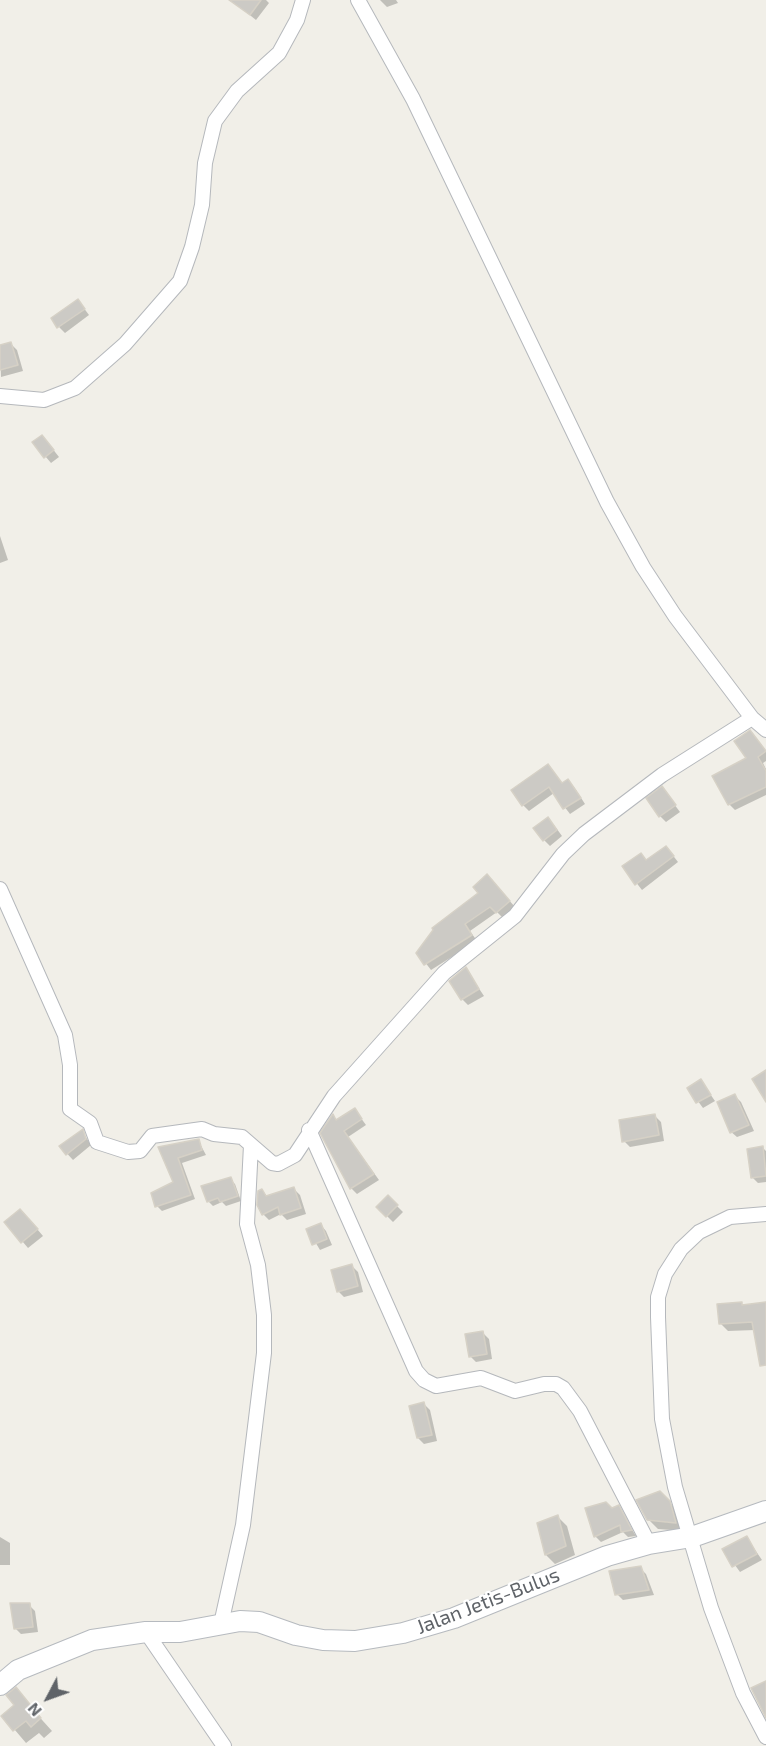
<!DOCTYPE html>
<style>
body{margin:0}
#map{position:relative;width:766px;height:1746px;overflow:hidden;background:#f1efe8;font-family:"Exo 2",sans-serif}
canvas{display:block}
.north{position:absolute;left:18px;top:1668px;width:60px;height:60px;-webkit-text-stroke:4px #fff;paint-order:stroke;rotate:229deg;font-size:16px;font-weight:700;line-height:24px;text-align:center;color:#5f6368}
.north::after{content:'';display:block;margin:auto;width:21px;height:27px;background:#5f6368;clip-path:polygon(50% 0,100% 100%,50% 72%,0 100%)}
</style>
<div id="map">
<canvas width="766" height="1746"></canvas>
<div class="north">N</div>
</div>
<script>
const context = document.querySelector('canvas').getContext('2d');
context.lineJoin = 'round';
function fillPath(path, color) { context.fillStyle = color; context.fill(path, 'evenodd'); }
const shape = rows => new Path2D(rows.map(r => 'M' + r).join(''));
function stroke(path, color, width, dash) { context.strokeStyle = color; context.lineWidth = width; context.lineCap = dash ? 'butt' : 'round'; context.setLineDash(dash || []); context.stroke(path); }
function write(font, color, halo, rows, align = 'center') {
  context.font = font + ' "Exo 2",sans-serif'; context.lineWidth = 4.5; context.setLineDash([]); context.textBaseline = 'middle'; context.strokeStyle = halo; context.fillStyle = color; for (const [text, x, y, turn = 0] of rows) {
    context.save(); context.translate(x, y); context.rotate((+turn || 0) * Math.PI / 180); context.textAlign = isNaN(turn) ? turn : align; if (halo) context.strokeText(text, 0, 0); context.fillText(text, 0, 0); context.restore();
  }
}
fillPath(shape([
 [231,0,266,0,269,3,256,20],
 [380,0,396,0,398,3,387,7],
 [83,307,89,315,65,333,59,327],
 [11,344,17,350,23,371,1,377,0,347],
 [34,443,48,443,59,457,51,463],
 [0,536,8,560,0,563],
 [756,738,766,752,766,761,763,763,766,769,766,795,735,810,729,804],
 [548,766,563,784,568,781,574,787,585,804,570,814,554,793,529,811,523,805,513,790],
 [662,788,680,812,666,822,660,816],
 [554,825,562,836,550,846,544,840],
 [671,853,678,862,642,890,624,867],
 [493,882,515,907,503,918,497,912,470,931,477,941,431,970,418,953],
 [466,969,484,996,468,1005,462,999],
 [701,1081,715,1101,703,1108,689,1089],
 [735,1096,741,1102,754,1131,737,1137,730,1131],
 [355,1110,366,1125,348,1137,379,1180,357,1194,351,1188,333,1117,337,1121],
 [655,1116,661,1122,664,1141,630,1147,624,1141],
 [82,1131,91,1145,73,1160,61,1147],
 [198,1140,206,1155,182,1163,195,1199,162,1211,157,1206,175,1183,160,1148],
 [763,1148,766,1151,766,1182,758,1183,752,1177],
 [230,1179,235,1184,241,1201,226,1206,222,1202,213,1206,208,1201],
 [294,1189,300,1195,306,1214,287,1220,281,1214,269,1220,263,1214,262,1191,268,1197],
 [388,1197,403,1212,393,1222,378,1207],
 [26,1216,43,1236,28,1248,6,1222],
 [321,1225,326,1231,332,1245,320,1250,308,1230],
 [352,1266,358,1272,363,1292,344,1297,338,1291],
 [766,1303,766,1359,755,1330,728,1331,720,1323,741,1304,744,1307],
 [483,1333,489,1339,492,1359,476,1362,470,1356],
 [424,1404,430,1410,437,1441,424,1444,418,1438],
 [660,1493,679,1512,684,1531,658,1529,648,1519],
 [618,1507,636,1536,628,1537,623,1532,601,1542,595,1536],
 [558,1517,567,1526,575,1555,555,1564,546,1555,539,1524],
 [0,1537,10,1543,10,1565,0,1565],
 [747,1538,762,1560,740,1572,724,1550],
 [640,1568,646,1574,654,1595,623,1600,617,1594],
 [29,1605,35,1611,38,1632,21,1634,15,1628],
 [25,1701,52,1731,44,1738,39,1733,26,1743,3,1716]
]), '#0003');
const building = shape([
 [229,0,261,0,250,15,229,0],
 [78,299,85,309,57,328,51,318,78,299],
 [11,342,18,365,0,370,0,345,11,342],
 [42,435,54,450,44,458,32,442,42,435],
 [750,730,766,751,758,757,766,771,766,787,728,805,712,776,746,758,734,741,750,730],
 [548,764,562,783,568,779,581,798,563,809,549,787,522,806,511,790,548,764],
 [662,786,676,805,659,817,646,798,662,786],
 [548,817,557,830,543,841,533,828,548,817],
 [666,846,674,856,635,885,622,866,641,853,646,860,666,846],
 [487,874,510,901,496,913,490,907,465,924,472,935,424,965,416,953,433,930,432,928,478,893,473,887,487,874],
 [466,967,479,989,461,1000,449,981,466,967],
 [766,1070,766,1102,752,1079,766,1070],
 [701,1079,711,1095,696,1103,687,1088,701,1079],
 [735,1094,749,1125,730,1133,717,1102,735,1094],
 [355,1108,362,1119,344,1131,374,1174,350,1189,320,1133,333,1114,336,1120,355,1108],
 [655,1114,659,1135,622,1142,619,1120,655,1114],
 [83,1129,86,1139,66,1155,59,1146,83,1129],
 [199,1139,202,1150,178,1158,191,1195,155,1207,151,1193,173,1182,158,1147,199,1139],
 [763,1146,766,1176,751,1178,747,1149,763,1146],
 [231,1177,238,1196,220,1202,218,1198,207,1202,201,1186,231,1177],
 [294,1187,301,1208,280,1215,278,1207,262,1215,257,1205,258,1191,262,1189,266,1196,294,1187],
 [388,1195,398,1205,386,1217,376,1207,388,1195],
 [20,1209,38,1229,21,1243,4,1222,20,1209],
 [321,1223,327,1239,312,1245,306,1229,321,1223],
 [352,1264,358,1286,337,1292,331,1270,352,1264],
 [742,1302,742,1305,766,1302,766,1365,760,1366,752,1322,719,1324,717,1304,742,1302],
 [483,1331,487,1354,469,1357,465,1334,483,1331],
 [424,1402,432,1435,417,1438,409,1406,424,1402],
 [660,1491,670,1501,676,1523,647,1520,636,1500,660,1491],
 [606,1502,612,1508,619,1505,632,1530,621,1532,620,1525,594,1537,585,1508,606,1502],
 [558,1515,566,1546,545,1555,537,1523,558,1515],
 [747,1536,757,1554,732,1567,722,1549,747,1536],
 [641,1566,649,1590,615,1595,609,1571,641,1566],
 [10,1603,30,1603,33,1627,14,1629,10,1603],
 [766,1681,766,1718,751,1688,766,1681],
 [16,1687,41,1718,31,1727,26,1721,13,1731,1,1716,14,1705,6,1695,16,1687]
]);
fillPath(building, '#cccac5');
stroke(building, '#d6d1c6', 1.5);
const street = shape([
 [358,0,413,99,607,502,643,567,675,616,752,718,766,730],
 [0,396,44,400,75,388,125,344,180,281,192,247,202,205,205,163,215,121,237,91,279,53,297,20,303,0],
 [0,889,65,1035,70,1065,70,1109,90,1123,97,1142,128,1152,140,1151,152,1136,202,1129,214,1134,242,1137,272,1163,278,1164,295,1155,334,1096,444,973,515,916,563,854,584,834,662,775,752,718],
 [309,1130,416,1371,424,1380,436,1386,481,1378,515,1391,544,1384,556,1384,563,1388,580,1411,649,1544],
 [766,1214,730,1217,699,1232,681,1249,665,1274,658,1297,658,1317,662,1419,675,1487,711,1608,743,1693,766,1737],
 [221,1624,243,1525,264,1353,264,1315,258,1265,247,1224,251,1145],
 [146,1632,224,1746]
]);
const secondary = shape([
 [0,1685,18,1670,92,1640,146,1632,180,1632,240,1621,259,1622,296,1635,323,1640,355,1641,403,1633,454,1618,607,1556,649,1544,692,1537,766,1511]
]);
stroke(street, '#b5b8bc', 16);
stroke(secondary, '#b6babf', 22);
stroke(street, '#fff', 14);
stroke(secondary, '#fff', 20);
write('20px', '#5f6368', '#fff', [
 ["Jalan Jetis-Bulus",488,1601,-21]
]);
</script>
